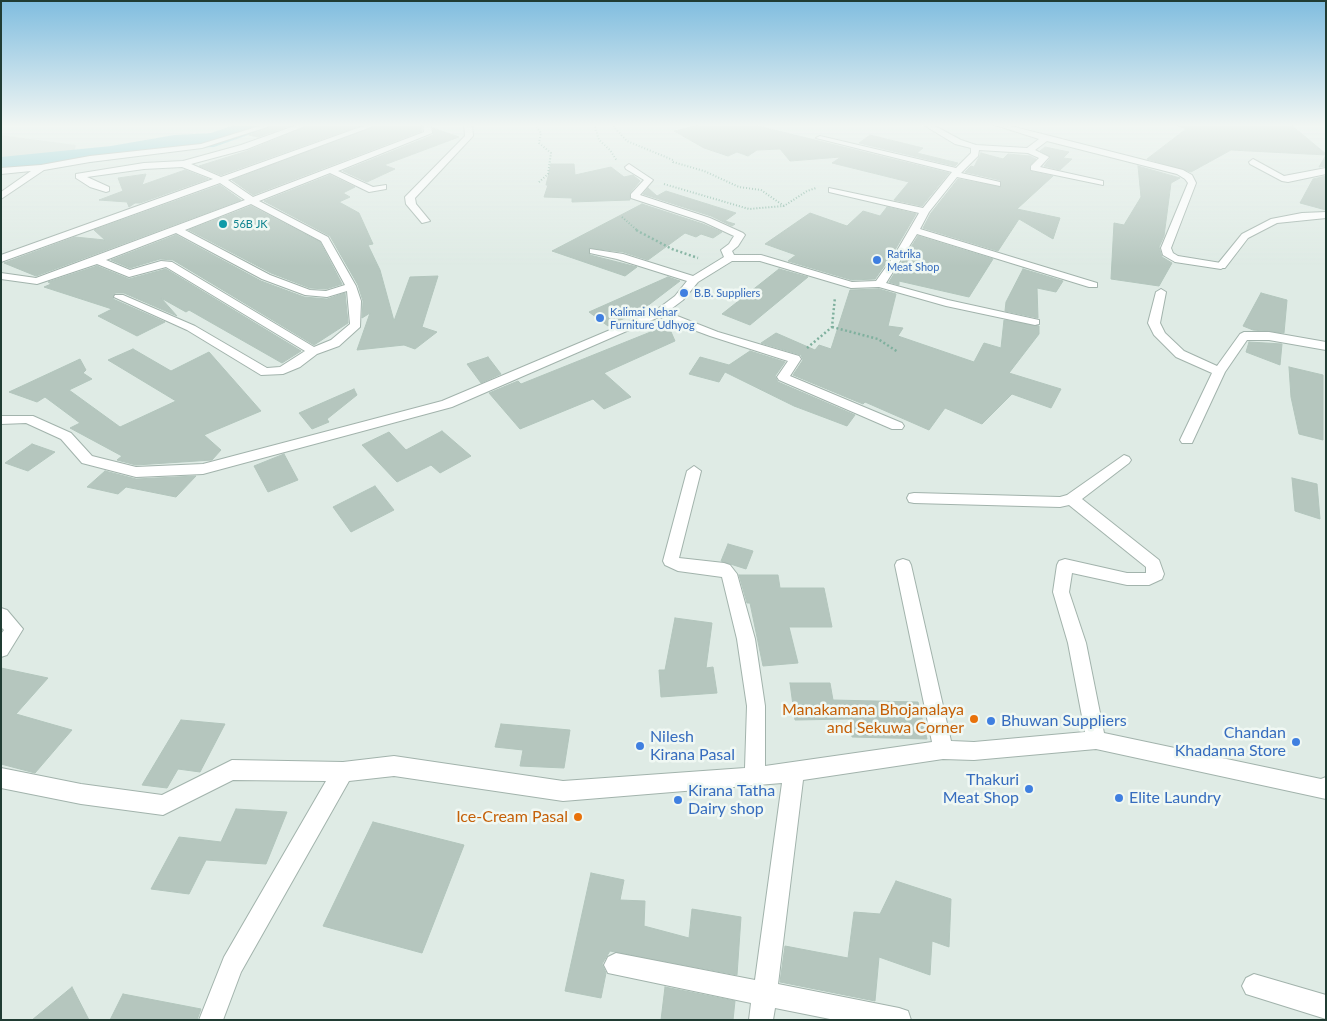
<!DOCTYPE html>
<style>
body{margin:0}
#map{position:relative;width:1327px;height:1021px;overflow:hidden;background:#dfebe5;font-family:Lato,sans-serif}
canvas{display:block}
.frame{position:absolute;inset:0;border:2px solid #203c33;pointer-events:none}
</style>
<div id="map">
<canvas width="1327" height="1021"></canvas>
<div class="frame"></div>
</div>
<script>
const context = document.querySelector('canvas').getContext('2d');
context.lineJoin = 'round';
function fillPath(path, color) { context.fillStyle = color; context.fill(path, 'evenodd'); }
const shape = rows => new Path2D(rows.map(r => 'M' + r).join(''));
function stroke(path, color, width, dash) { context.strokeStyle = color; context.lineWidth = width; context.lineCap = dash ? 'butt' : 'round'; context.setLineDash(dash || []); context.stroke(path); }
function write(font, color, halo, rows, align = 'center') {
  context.font = font + ' Lato,sans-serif'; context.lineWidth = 5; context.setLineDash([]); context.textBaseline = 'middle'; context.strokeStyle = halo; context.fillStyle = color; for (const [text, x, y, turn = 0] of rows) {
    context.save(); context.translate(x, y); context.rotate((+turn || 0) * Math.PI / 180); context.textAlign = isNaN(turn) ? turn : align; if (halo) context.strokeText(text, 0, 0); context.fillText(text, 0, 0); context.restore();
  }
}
fillPath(shape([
 [1,134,1,135,76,145,74,154,1,161]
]), '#cedbd4');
fillPath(shape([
 [237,124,269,124,265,129,214,147,174,149,111,160,1,173,1,157,111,146,174,135,211,133,237,124]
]), '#85cad2');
const building = shape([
 [278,124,296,124,258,137,249,135,278,124],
 [312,124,365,124,221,175,199,166,247,151,312,124],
 [381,124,421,124,422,131,253,195,232,180,381,124],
 [706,124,750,124,949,173,922,206,894,200,909,182,832,163,841,157,790,161,780,149,757,150,748,156,737,152,728,156,704,148,674,131,706,124],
 [1175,124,1290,124,1326,154,1326,166,1319,167,1326,155,1231,150,1191,172,1147,159,1186,129,1175,124],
 [433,128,459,137,384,165,395,169,367,182,343,171,433,135,433,128],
 [870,135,923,148,917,153,958,163,955,166,859,143,870,135],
 [1045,147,1069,152,1063,158,1072,159,1060,170,1044,166,1051,157,1040,151,1045,147],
 [981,153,1003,159,1008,154,1030,156,1036,159,1030,165,1030,171,1053,176,1017,209,1060,218,1053,239,1019,219,998,251,923,228,931,213,958,179,1001,187,1000,180,965,172,971,166,974,167,981,153],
 [551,164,574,164,575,175,611,167,624,177,633,175,640,181,630,193,630,200,572,202,572,198,544,197,548,185,546,185,551,164],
 [1138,166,1180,178,1171,183,1164,236,1159,247,1162,257,1172,263,1159,286,1111,279,1114,223,1124,225,1141,197,1138,166],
 [185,170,208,179,140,203,135,203,129,207,127,202,99,200,123,191,118,178,146,174,142,185,185,170],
 [330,175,355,187,343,193,350,197,339,202,359,213,373,244,368,245,380,270,394,321,410,277,438,276,422,327,437,332,415,349,404,345,357,350,370,313,362,318,363,301,358,285,330,236,264,201,330,175],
 [1326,176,1326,210,1300,203,1313,179,1326,176],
 [220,185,241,200,36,276,4,263,75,237,105,240,94,230,220,185],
 [648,188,657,196,666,191,736,213,725,221,735,224,732,226,711,216,643,194,648,188],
 [642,204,703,224,722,232,713,238,701,234,696,237,685,233,648,260,623,252,589,248,590,255,637,267,625,276,552,251,642,204],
 [251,206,320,242,342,284,326,289,310,288,271,273,189,230,251,206],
 [887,207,916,214,892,255,875,279,852,280,788,261,796,255,765,244,810,213,847,226,863,211,880,216,887,207],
 [176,235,261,281,304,297,327,299,345,293,348,323,314,345,173,260,160,259,130,268,111,260,176,235],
 [918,236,993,259,969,297,899,281,899,285,889,282,918,236],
 [97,266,129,279,166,269,301,351,282,363,189,310,186,312,161,298,177,316,124,293,115,293,113,299,165,322,137,336,98,316,112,309,44,287,51,284,48,282,97,266],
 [779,269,808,277,750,325,722,314,779,269],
 [1023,269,1063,281,1056,292,1037,288,1038,318,1005,311,1006,302,1023,269],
 [668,277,680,281,642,310,608,326,589,312,668,277],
 [879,289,896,294,888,326,903,328,898,336,974,362,984,343,1001,348,1004,320,1039,326,1039,334,1009,373,1061,389,1051,408,1012,394,982,424,945,408,929,430,865,402,863,404,793,375,803,360,801,355,761,343,776,333,815,350,819,345,831,349,850,290,879,289],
 [1261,293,1287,300,1284,333,1253,330,1243,326,1261,293],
 [668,325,675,341,604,373,631,397,604,409,593,399,520,429,489,393,518,381,521,384,668,325],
 [1249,342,1282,344,1280,365,1246,352,1249,342],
 [133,349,171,371,209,352,261,411,204,435,221,450,212,460,136,465,117,460,122,456,70,428,80,423,45,397,37,402,9,392,80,359,86,370,83,373,92,379,69,390,120,427,176,401,108,360,133,349],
 [750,351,785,362,775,376,778,382,855,415,847,426,794,406,725,372,719,382,689,374,700,357,729,365,750,351],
 [488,357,501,374,481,383,467,364,488,357],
 [1289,367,1323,375,1323,440,1299,434,1291,397,1289,367],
 [354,389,357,395,327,419,329,422,312,429,299,413,354,389],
 [442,431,471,456,440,473,431,465,397,482,362,445,389,432,406,450,442,431],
 [32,444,55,452,28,471,5,463,32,444],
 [284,454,298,480,268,492,254,466,284,454],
 [105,471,136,479,196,476,176,497,126,487,118,494,87,487,105,471],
 [1292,478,1317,484,1320,519,1295,511,1292,478],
 [375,486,394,510,351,532,333,507,375,486],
 [728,544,753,551,746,569,721,561,728,544],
 [739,575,778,575,780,588,824,588,832,627,789,627,798,663,763,666,750,603,747,603,739,575],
 [675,618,712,623,706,668,713,667,717,693,661,697,659,670,665,670,675,618],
 [1,668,48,678,16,714,72,730,35,773,1,764,1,668],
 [790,683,830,683,833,700,918,702,927,739,852,737,849,719,795,720,790,683],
 [181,720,225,724,200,772,178,769,167,788,142,785,181,720],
 [501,724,570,730,564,768,520,766,523,750,495,747,501,724],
 [236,809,287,812,266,864,206,860,189,894,151,889,179,837,221,842,236,809],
 [373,822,464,845,422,953,323,926,373,822],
 [591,873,624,880,620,900,645,901,644,926,689,938,692,909,741,917,737,975,610,951,602,964,606,973,601,998,565,991,591,873],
 [896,881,951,899,949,947,932,941,930,975,879,957,875,1001,780,982,785,946,848,958,854,912,880,914,896,881],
 [72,987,89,1020,32,1020,72,987],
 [665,987,735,1001,733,1020,661,1020,665,987],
 [123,994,201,1009,197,1020,110,1020,123,994]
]);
fillPath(building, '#b5c6be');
stroke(building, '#b2c5bc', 1);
const service = shape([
 [1326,212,1326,218,1277,223,1248,238,1225,268,1217,268,1216,266,1242,234,1271,219,1302,213,1326,212]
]);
const minor = shape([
 [266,124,276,124,202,148,90,162,44,170,1,199,1,192,31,171,1,174,1,168,41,165,90,156,201,144,266,124],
 [300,124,310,124,247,149,191,164,221,177,369,124,379,124,228,180,253,197,424,132,423,124,431,124,432,133,338,171,373,187,386,185,386,189,369,192,330,173,259,201,328,237,356,286,361,301,360,327,339,346,317,354,300,367,283,374,261,375,187,330,114,297,115,295,123,295,195,326,267,368,280,367,305,351,166,267,129,277,97,264,37,284,1,279,1,273,36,278,245,200,220,183,1,262,1,255,213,179,182,167,144,169,87,177,109,187,109,191,106,192,90,187,76,178,76,174,144,163,183,161,241,145,300,124],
 [251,204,321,241,345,285,326,291,310,290,270,275,185,230,251,204],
 [176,233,262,279,305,295,327,297,347,291,350,324,331,340,314,347,172,262,161,261,130,270,106,260,176,233],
 [464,124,472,124,473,136,415,198,416,204,430,221,422,223,406,204,405,197,465,136,464,124],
 [922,124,931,124,961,140,976,145,1027,148,1039,139,992,124,1003,124,1183,170,1192,175,1196,183,1171,248,1173,253,1178,256,1221,263,1226,266,1221,269,1175,262,1163,255,1161,248,1188,183,1185,179,1177,174,1047,141,1035,150,1049,157,1040,167,1103,181,1103,185,1031,170,1031,166,1039,158,1028,153,979,150,978,156,961,173,1000,182,1000,186,957,177,929,212,920,229,1097,283,1097,287,1089,287,917,234,886,283,948,300,1039,320,1039,324,1035,325,946,306,879,287,851,288,760,261,732,261,698,282,683,300,667,312,718,332,799,356,801,359,790,376,902,423,904,426,902,429,892,429,779,380,777,377,788,361,710,336,659,317,452,407,203,474,136,477,82,463,61,439,26,423,1,424,1,416,33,416,71,433,92,456,136,467,203,464,442,401,655,311,675,296,687,281,617,259,590,253,590,249,623,254,693,276,724,257,721,250,729,244,734,236,704,222,631,198,631,194,644,180,626,169,625,167,629,164,653,180,640,195,710,218,743,233,745,235,738,246,732,251,734,255,761,255,852,282,876,281,894,256,919,213,829,192,829,188,923,208,952,172,816,138,820,136,956,168,971,153,971,148,955,144,922,124],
 [1253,159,1284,176,1326,168,1326,174,1288,182,1282,181,1250,164,1249,162,1253,159],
 [1161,289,1166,292,1160,323,1165,333,1184,351,1217,366,1240,334,1244,332,1269,332,1326,342,1326,350,1269,340,1247,340,1225,372,1192,443,1182,443,1180,440,1212,373,1176,357,1154,335,1148,323,1156,292,1161,289],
 [1124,455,1129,457,1131,460,1129,463,1082,499,1159,560,1164,574,1162,579,1149,585,1127,585,1072,573,1069,592,1086,643,1104,733,1321,779,1326,777,1326,799,1096,749,974,760,943,759,803,780,778,984,899,1008,908,1011,911,1020,835,1020,775,1008,773,1020,749,1020,751,1003,608,973,604,965,608,957,616,953,755,980,782,783,563,801,394,776,349,781,241,972,223,1020,199,1020,224,957,326,781,233,780,163,815,81,804,1,788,1,768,81,784,162,795,232,760,343,762,394,756,563,781,745,768,747,706,737,639,722,577,678,571,665,565,663,561,687,471,694,466,701,471,679,558,724,563,730,565,737,574,755,639,765,706,765,766,932,742,895,565,897,561,903,559,909,561,911,565,951,741,974,742,1085,732,1068,643,1053,592,1057,565,1059,561,1065,559,1127,573,1146,573,1146,567,1069,505,1060,507,914,503,909,502,907,498,909,494,914,493,1060,497,1067,495,1124,455],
 [1,608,7,610,23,629,7,655,1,657,1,634,4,630,1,627,1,608],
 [1254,974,1326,995,1326,1019,1246,994,1242,986,1246,978,1254,974]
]);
stroke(service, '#a2b3ac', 2);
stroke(minor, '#a2b3ac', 2);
stroke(shape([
 [535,124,541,133,539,143,551,153,548,174,538,183],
 [594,124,599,140,610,150,617,161],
 [611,124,627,141,673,160,673,162,704,171,739,187,761,190,784,206],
 [664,184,749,209,784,206,807,191,816,188],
 [622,217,638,231]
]), '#7fb09e', 2, [1, 2]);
stroke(shape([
 [636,230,672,249,698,258],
 [832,327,878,339,898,352],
 [807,348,832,327,835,297]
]), '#7fb09e', 2.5, [2, 2.5]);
fillPath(service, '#fff');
fillPath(minor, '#fff');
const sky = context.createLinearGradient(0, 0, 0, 266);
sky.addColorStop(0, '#80bddf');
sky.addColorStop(0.47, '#f1f6f3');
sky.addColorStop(1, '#f1f6f300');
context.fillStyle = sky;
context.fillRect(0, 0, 1327, 266);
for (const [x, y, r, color] of [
 [223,224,5,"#0f9aa8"],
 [877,260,5,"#3f7fe0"],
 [684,293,5,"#3f7fe0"],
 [600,318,5,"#3f7fe0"],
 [974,719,5,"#e8710a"],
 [991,721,5,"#3f7fe0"],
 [1296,742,5,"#3f7fe0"],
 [640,746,5,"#3f7fe0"],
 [1029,789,5,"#3f7fe0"],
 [1119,798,5,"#3f7fe0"],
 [678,800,5,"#3f7fe0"],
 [578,817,5,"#e8710a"]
]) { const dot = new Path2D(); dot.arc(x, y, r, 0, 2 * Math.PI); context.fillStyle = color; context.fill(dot); stroke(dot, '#f0f8f3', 2); }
write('11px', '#0d838f', '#f0f8f3', [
 ["56B JK",233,224]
], 'left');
write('11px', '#366cbe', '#f0f8f3', [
 ["Ratrika",887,254],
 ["Meat Shop",887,267],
 ["B.B. Suppliers",694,293],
 ["Kalimai Nehar",610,312],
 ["Furniture Udhyog",610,325]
], 'left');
write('16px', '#c56008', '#f0f8f3', [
 ["Manakamana Bhojanalaya",964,710],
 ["and Sekuwa Corner",964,728],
 ["Ice-Cream Pasal",568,817]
], 'right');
write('16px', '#366cbe', '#f0f8f3', [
 ["Bhuwan Suppliers",1001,721],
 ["Chandan",1286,733,"right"],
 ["Khadanna Store",1286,751,"right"],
 ["Nilesh",650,737],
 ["Kirana Pasal",650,755],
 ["Thakuri",1019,780,"right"],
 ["Meat Shop",1019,798,"right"],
 ["Kirana Tatha",688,791],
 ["Dairy shop",688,809],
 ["Elite Laundry",1129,798]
], 'left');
</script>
